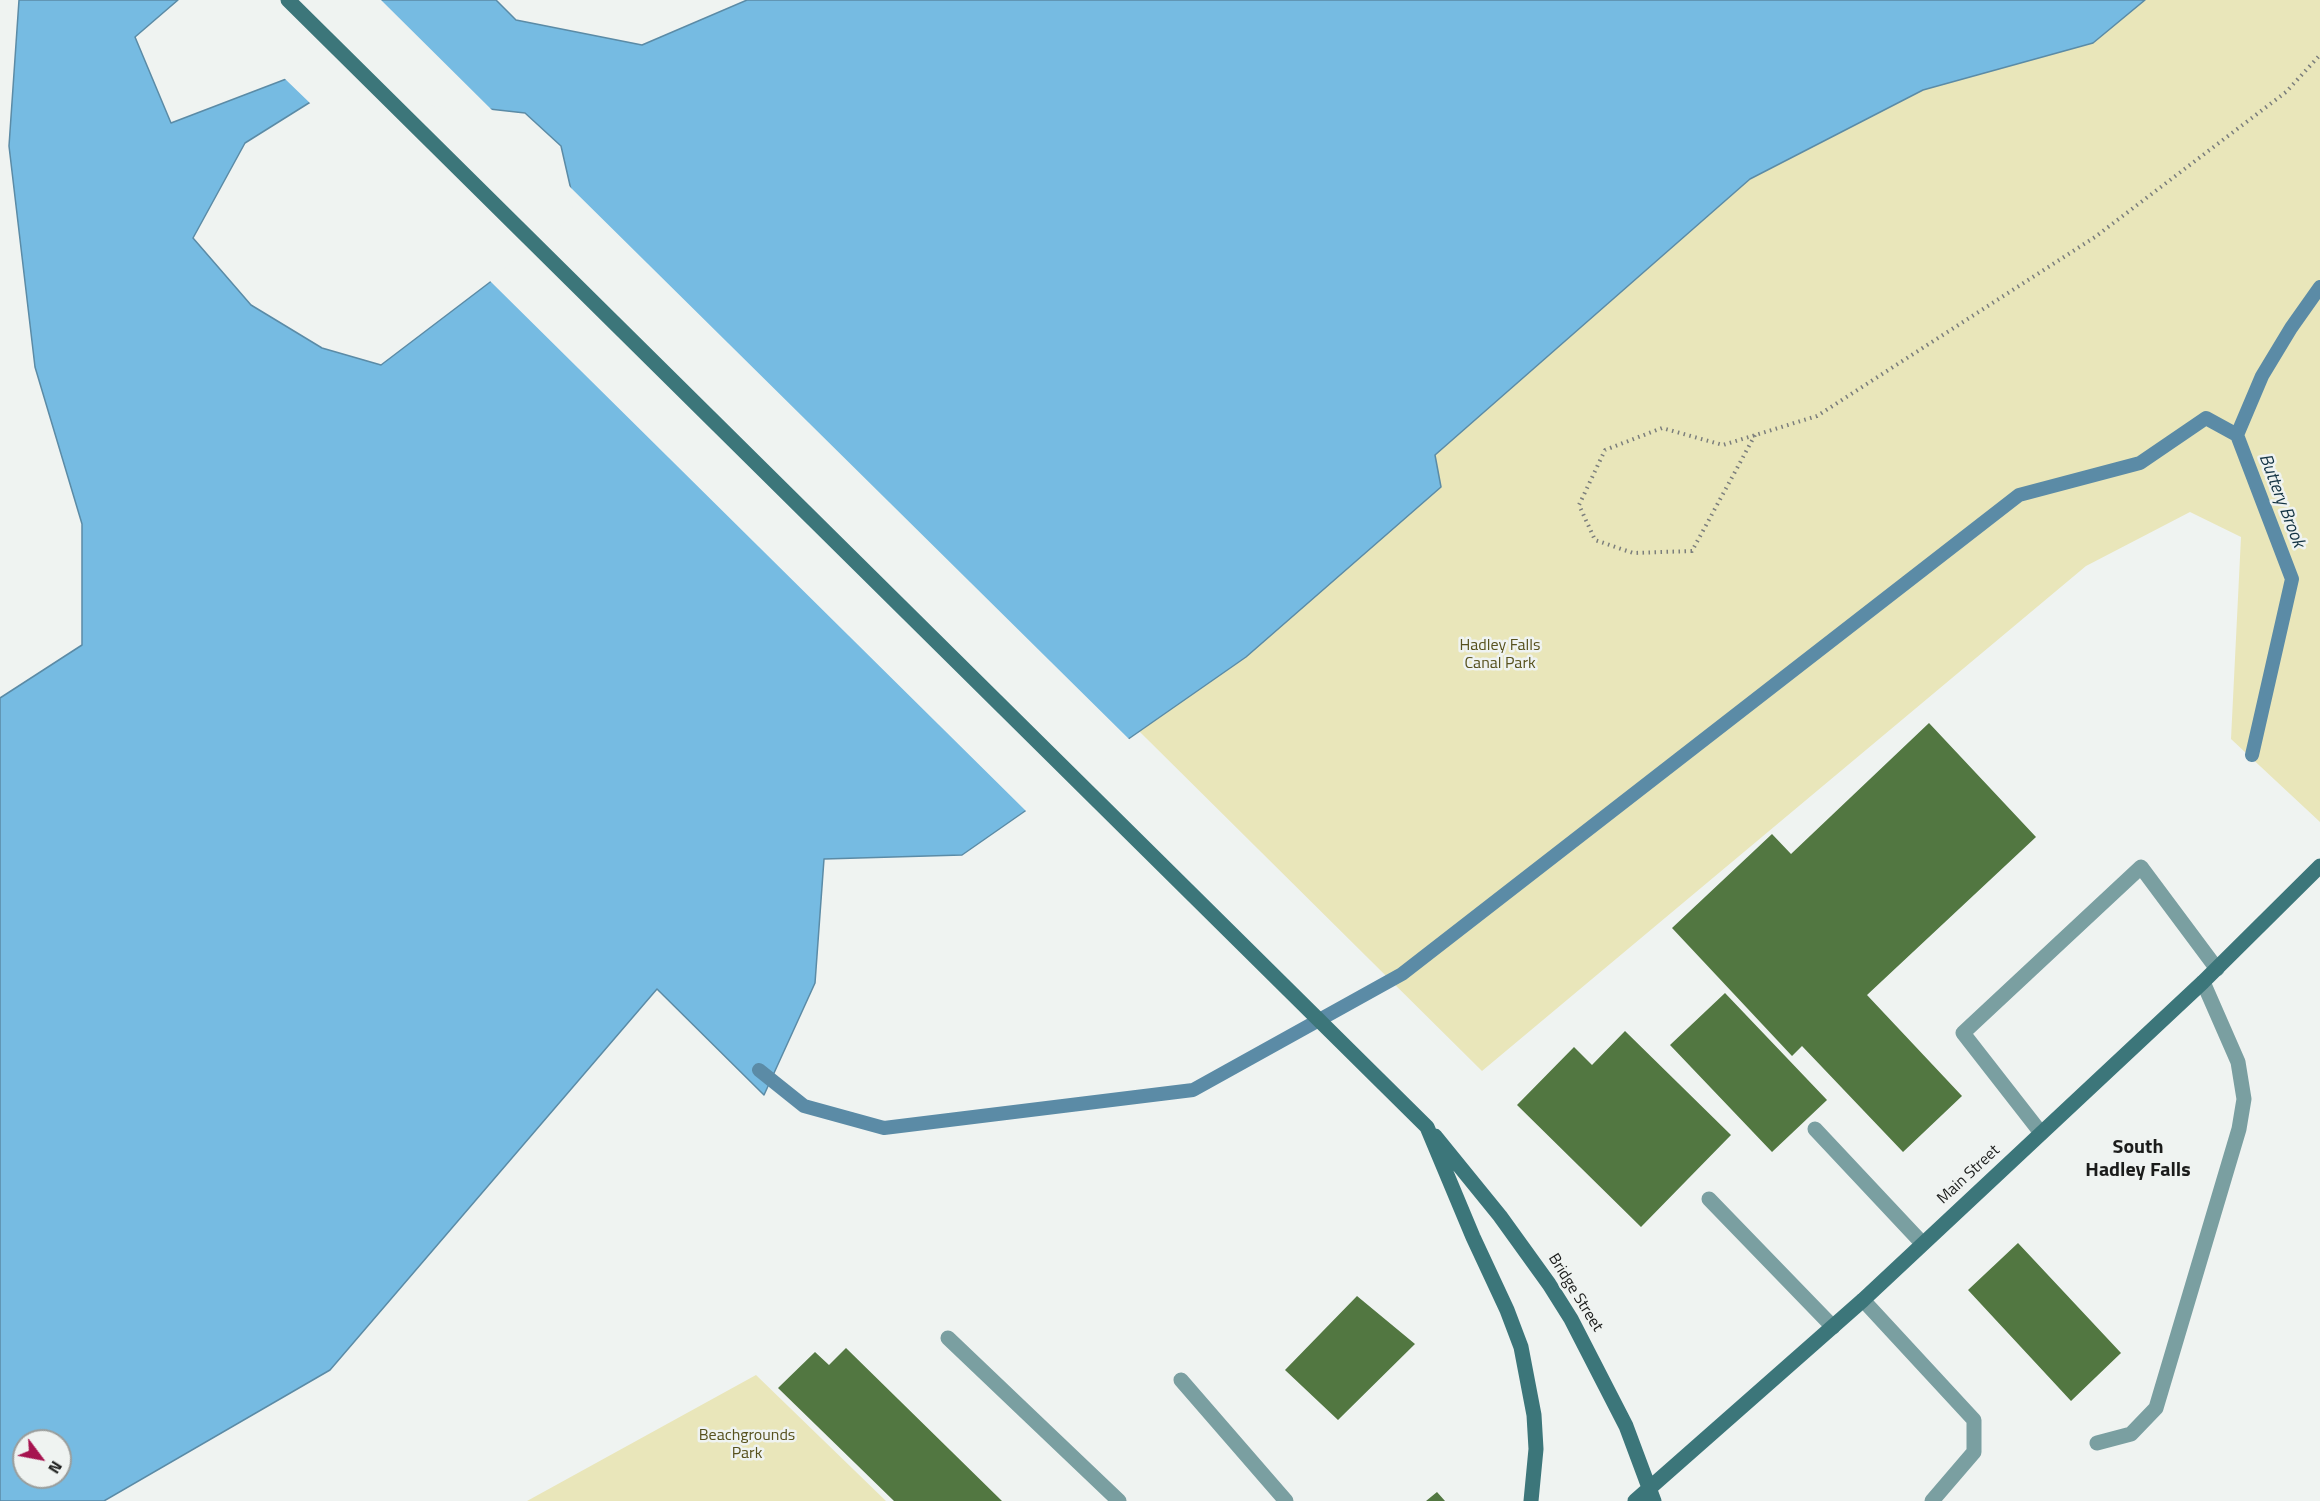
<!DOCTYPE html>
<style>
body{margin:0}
#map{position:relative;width:2320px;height:1501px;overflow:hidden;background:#eff3f1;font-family:"Titillium Web",sans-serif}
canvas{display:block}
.north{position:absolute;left:12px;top:1429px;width:60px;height:60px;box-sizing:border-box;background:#eff3f1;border:2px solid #9a9d9b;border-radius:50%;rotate:122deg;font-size:16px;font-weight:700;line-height:24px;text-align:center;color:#1b1c1b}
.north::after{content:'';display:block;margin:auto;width:21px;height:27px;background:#a6134f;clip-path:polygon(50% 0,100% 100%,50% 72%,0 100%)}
</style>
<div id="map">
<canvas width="2320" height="1501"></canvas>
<div class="north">N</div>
</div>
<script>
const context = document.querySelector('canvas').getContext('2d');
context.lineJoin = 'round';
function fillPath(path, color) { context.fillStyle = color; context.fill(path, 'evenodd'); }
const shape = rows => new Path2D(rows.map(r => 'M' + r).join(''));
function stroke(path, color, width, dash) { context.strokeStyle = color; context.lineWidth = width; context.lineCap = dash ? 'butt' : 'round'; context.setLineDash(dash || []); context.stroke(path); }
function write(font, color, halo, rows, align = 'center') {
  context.font = font + ' "Titillium Web",sans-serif'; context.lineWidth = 5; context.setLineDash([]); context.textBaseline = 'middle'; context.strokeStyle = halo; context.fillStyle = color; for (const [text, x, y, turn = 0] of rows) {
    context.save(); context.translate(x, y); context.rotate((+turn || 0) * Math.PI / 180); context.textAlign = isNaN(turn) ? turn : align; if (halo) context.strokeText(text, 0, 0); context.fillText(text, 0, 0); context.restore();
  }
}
fillPath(shape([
 [2074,0,2320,0,2320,822,2231,739,2241,537,2190,512,2086,566,1482,1071,1034,627,1263,413],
 [756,1375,886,1501,527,1501]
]), '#e9e6ba');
const water = shape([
 [19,0,178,0,135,37,171,123,294,76,342,0,496,0,516,20,642,45,747,0,2145,0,2093,43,1923,90,1750,179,1435,455,1441,487,1246,657,962,855,824,859,815,983,764,1095,657,989,330,1370,104,1501,0,1501,0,698,82,645,82,524,35,367,9,146,19,0],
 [328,91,525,113,561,146,577,216,381,365,322,348,251,305,193,238,245,143,328,91],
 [24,1441,60,1441,60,1477,24,1477,24,1441]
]);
fillPath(water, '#76bbe2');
stroke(water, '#5b8ba6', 1.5);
fillPath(shape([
 [338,0,381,0,495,113,329,94,312,105,283,77,292,74],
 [567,184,1131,741,1028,813,489,280,574,215]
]), '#eff3f1');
stroke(shape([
 [2237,435,2262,376,2291,328,2320,287],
 [759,1070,804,1106,884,1128,1193,1090,1402,974,2019,495,2140,463,2206,418,2237,435,2292,579,2252,755]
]), '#5b8ba6', 14);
fillPath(shape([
 [1929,723,2036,837,1867,995,1962,1096,1903,1152,1802,1046,1792,1056,1672,928,1772,834,1791,854],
 [1725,993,1827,1100,1772,1152,1670,1045],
 [1625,1031,1731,1135,1641,1227,1517,1105,1574,1047,1592,1065],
 [2018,1243,2121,1353,2071,1401,1968,1290],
 [1357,1296,1415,1344,1338,1420,1285,1370],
 [846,1348,1002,1501,894,1501,778,1388,815,1352,829,1365],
 [1437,1492,1445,1501,1426,1501]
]), '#527741');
stroke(shape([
 [1755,435,1692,551,1633,553,1595,540,1579,505,1605,450,1662,428,1723,445,1817,416,2095,237,2286,92,2320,55]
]), '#7b7e7c', 4, [1.5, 4.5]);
stroke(shape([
 [1815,1129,1922,1243],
 [2041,1133,1963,1033,2141,867,2217,969],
 [1709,1199,1833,1327],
 [1863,1300,1974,1420,1974,1452,1932,1501],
 [948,1338,1119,1501],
 [1181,1380,1286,1501],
 [2097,1443,2131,1434,2156,1408,2239,1129,2244,1099,2238,1062,2203,982]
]), '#7a9fa1', 15);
stroke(shape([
 [288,0,1427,1127,1473,1237,1507,1310,1521,1347,1534,1415,1536,1449,1531,1501],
 [1435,1136,1500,1216,1549,1284,1571,1319,1626,1426,1654,1501],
 [1635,1501,1863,1300,2203,982,2320,866]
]), '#3c767a', 15);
write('16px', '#57511d', '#eff3f1', [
 ["Hadley Falls",1500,646],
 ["Canal Park",1500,664],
 ["Beachgrounds",747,1436],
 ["Park",747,1454]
]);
write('16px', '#1b1c1b', '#eff3f1', [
 ["Main Street",1969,1175,-43],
 ["Bridge Street",1575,1293,58]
]);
write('italic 18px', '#133343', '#eff3f1', [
 ["Buttery Brook",2281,501,69]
]);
write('bold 20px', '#1b1c1b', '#eff3f1', [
 ["South",2138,1148],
 ["Hadley Falls",2138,1171]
]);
</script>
